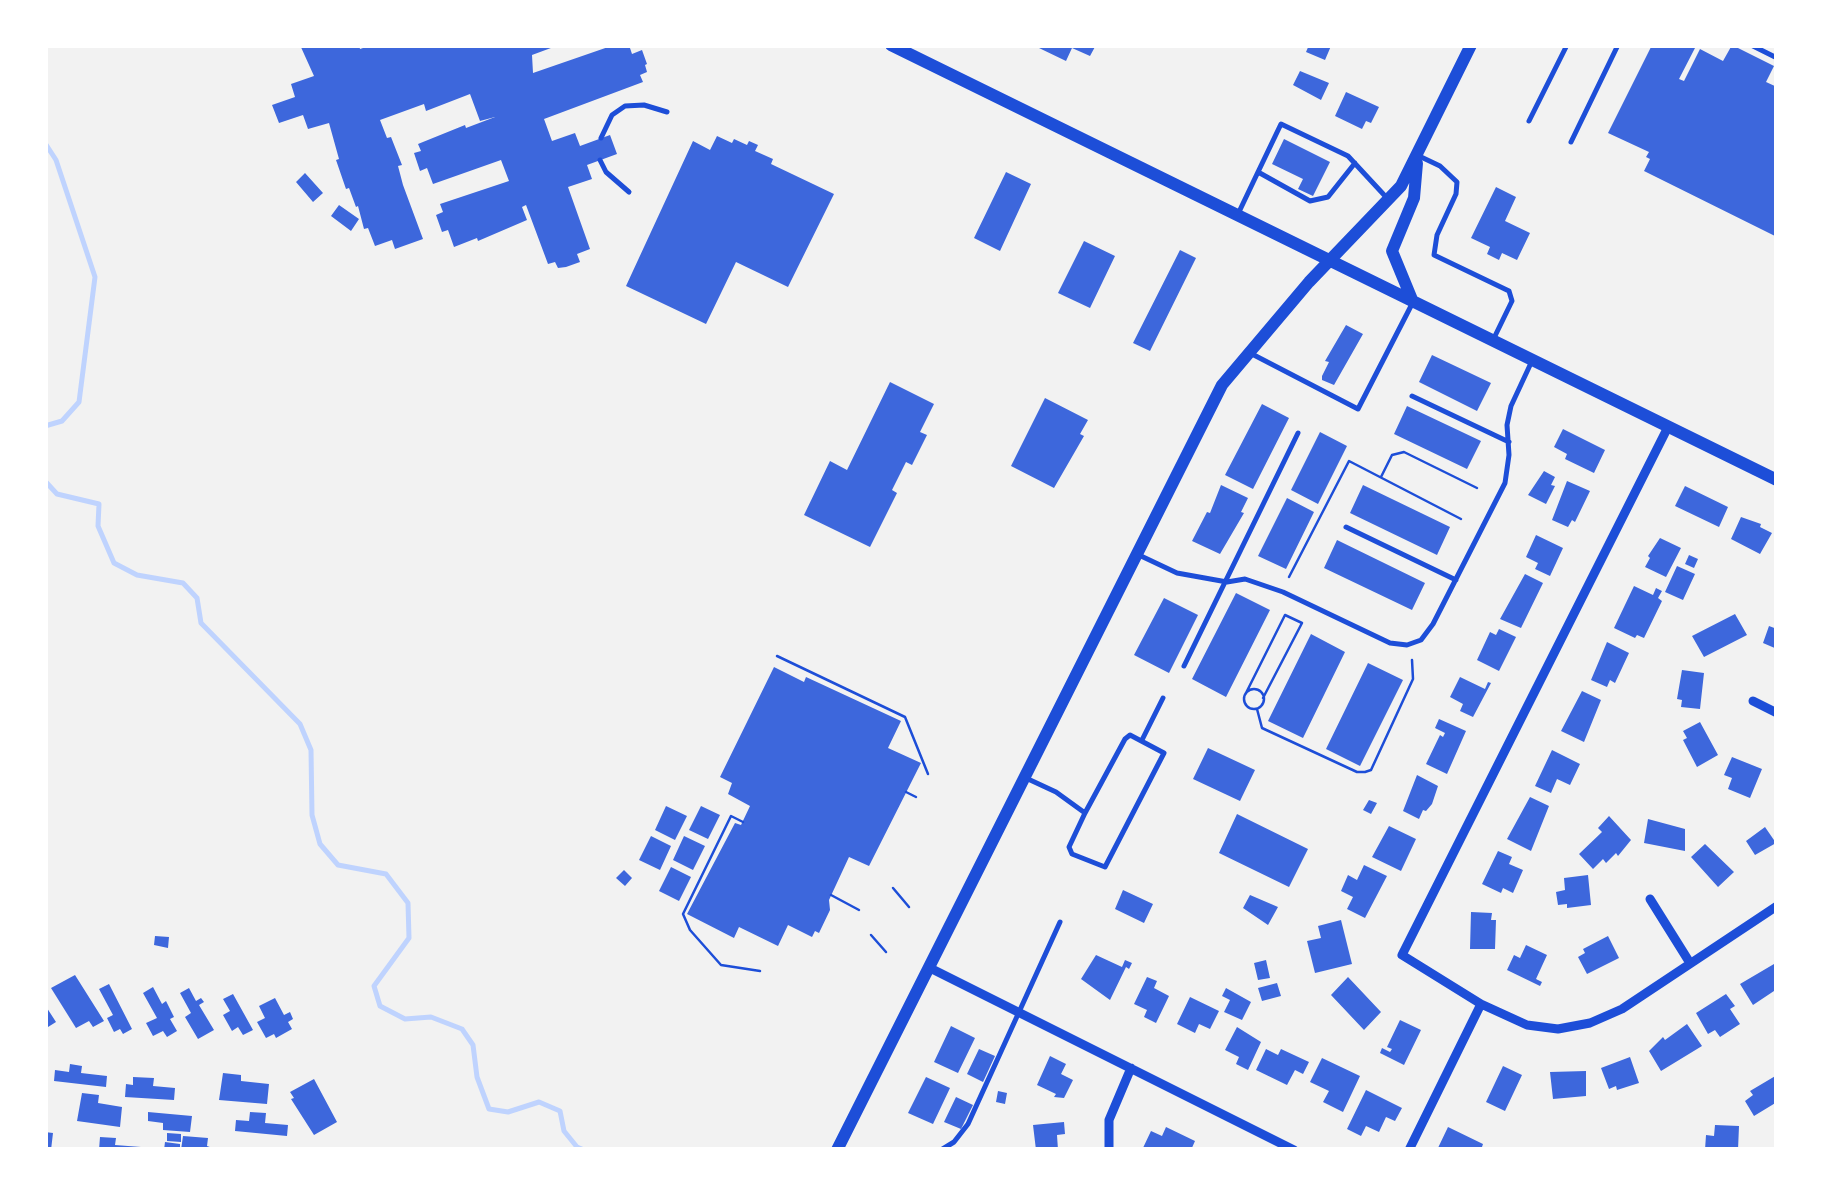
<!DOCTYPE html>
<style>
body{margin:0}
#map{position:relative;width:1822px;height:1195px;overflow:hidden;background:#f2f2f2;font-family:"Archivo Narrow",sans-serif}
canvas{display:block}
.frame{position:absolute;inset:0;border:48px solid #fff;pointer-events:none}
</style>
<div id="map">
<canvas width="1822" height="1195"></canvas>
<div class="frame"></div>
</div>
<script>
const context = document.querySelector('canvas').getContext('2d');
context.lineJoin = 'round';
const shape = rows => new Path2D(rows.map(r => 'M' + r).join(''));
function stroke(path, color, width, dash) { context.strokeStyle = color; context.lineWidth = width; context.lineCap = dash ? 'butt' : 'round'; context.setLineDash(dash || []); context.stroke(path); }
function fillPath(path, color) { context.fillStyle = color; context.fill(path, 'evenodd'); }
stroke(shape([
 [45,143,56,160,95,277,79,402,62,421,45,426],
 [45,481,57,494,99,504,98,526,114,563,137,575,183,583,197,598,201,623,300,724,311,750,312,815,320,844,338,865,386,874,408,903,409,938,374,986,380,1006,405,1019,431,1017,462,1029,473,1045,477,1077,489,1109,508,1112,539,1102,560,1111,564,1131,577,1147,584,1150]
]), '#bfd3fe', 5);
fillPath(shape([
 [300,45,359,45,360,49,372,45,559,45,532,55,533,73,614,45,629,45,632,54,642,50,647,64,645,65,647,72,640,75,643,82,544,119,552,141,575,133,580,146,610,135,617,154,587,165,592,179,568,187,590,249,577,254,580,262,566,267,558,268,555,262,548,264,526,205,522,207,527,220,478,241,477,238,454,247,448,230,442,232,436,215,443,212,440,204,509,181,501,160,433,184,427,168,420,171,414,153,421,151,418,144,465,125,466,128,495,117,480,121,470,94,426,111,424,104,380,120,387,138,391,137,402,165,398,166,403,185,423,239,395,249,392,240,375,246,368,228,364,229,358,206,356,207,349,188,346,189,336,160,339,159,329,123,308,129,303,115,279,123,272,105,295,97,291,84,314,76],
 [1040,45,1096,45,1090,56,1072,48,1066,61,1039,48],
 [1309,45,1329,45,1331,46,1325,60,1306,52],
 [1652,45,1688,45,1695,48,1679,79,1684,81,1700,49,1723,61,1732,45,1774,66,1766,82,1777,87,1777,237,1644,171,1650,159,1646,157,1649,152,1608,133],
 [1300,71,1329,83,1321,100,1293,85],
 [1346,92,1379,107,1371,123,1366,121,1362,129,1335,116],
 [717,136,732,143,734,139,747,145,749,141,758,145,755,151,773,159,771,164,834,194,788,287,736,262,706,324,626,286,693,141,710,150],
 [1284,139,1330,162,1313,196,1298,189,1303,179,1272,164],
 [1006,172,1031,184,1000,251,974,238],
 [305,173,323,193,313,202,296,182],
 [1496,187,1516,197,1505,221,1530,233,1517,260,1502,253,1499,260,1487,254,1490,247,1471,238],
 [339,205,359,219,351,231,331,216],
 [1084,241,1115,256,1090,308,1058,293],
 [1180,250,1196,258,1150,351,1133,343],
 [1346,325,1363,334,1334,385,1322,380,1322,376,1329,362,1325,361],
 [1432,355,1491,383,1477,411,1419,382],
 [890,382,934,404,920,432,927,435,912,465,906,462,892,490,897,493,870,547,804,515,830,461,847,470],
 [1045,398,1088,420,1080,434,1084,436,1054,488,1011,466],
 [1262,404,1289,418,1253,489,1225,475],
 [1407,406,1481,441,1467,469,1394,434],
 [1563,429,1605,450,1594,473,1565,459,1567,454,1554,447],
 [1320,432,1347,446,1318,504,1291,490],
 [1544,471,1555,477,1551,485,1555,486,1546,504,1528,495],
 [1567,481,1590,491,1575,522,1572,520,1568,527,1552,520],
 [1221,485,1248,498,1241,512,1244,513,1220,554,1192,541,1207,512,1210,513],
 [1363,485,1450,527,1437,555,1350,513],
 [1685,486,1728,507,1719,527,1675,506],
 [1287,498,1314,512,1286,569,1258,556],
 [1741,517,1761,524,1760,527,1772,533,1760,554,1731,539],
 [1536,535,1563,548,1550,576,1535,569,1538,563,1526,557],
 [1660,538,1681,548,1666,577,1645,567,1650,558,1648,556],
 [1337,540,1425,583,1412,610,1324,568],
 [1689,555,1698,559,1694,568,1685,564],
 [1677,566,1695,574,1683,600,1665,592],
 [1525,574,1543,583,1521,628,1500,619],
 [1634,586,1653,595,1656,588,1662,591,1658,598,1662,601,1644,638,1637,635,1635,638,1614,628],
 [1236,593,1270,610,1226,697,1192,679],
 [1164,598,1198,615,1169,673,1134,655],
 [1735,614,1747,635,1704,657,1692,636],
 [1769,626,1777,629,1777,649,1763,643],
 [1499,629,1516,637,1499,671,1477,660,1490,632,1496,635],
 [1311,634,1345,652,1303,738,1268,721],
 [1607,642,1629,653,1615,683,1610,680,1607,687,1591,680],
 [1368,663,1403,680,1360,766,1326,749],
 [774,667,804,682,806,677,901,721,888,748,921,763,869,866,849,857,829,900,830,910,819,933,815,931,812,937,788,925,778,946,739,927,734,938,687,914,735,823,741,825,750,806,728,794,732,783,720,777],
 [1682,670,1704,673,1700,709,1681,707,1682,700,1677,699],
 [1460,677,1485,689,1488,682,1491,683,1473,717,1460,711,1463,704,1450,697],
 [1582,691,1601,700,1584,742,1561,731],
 [1439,719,1466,731,1447,774,1426,764,1440,735,1443,737,1445,733,1435,728],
 [1700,722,1718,755,1697,767,1683,740,1687,738,1683,731],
 [1208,748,1255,770,1240,801,1193,779],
 [1552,750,1580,764,1570,785,1557,779,1551,793,1535,786],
 [1732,757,1762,769,1750,798,1728,789,1732,778,1724,775],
 [1417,775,1438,786,1432,804,1426,811,1423,810,1419,819,1403,811],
 [1530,797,1549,806,1531,851,1507,839],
 [1369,800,1377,803,1371,814,1363,810],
 [666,806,687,816,675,840,655,830],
 [701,806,720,815,708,839,689,830],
 [1237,814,1308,849,1289,887,1219,853],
 [1609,816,1631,840,1618,856,1616,853,1606,863,1603,859,1593,869,1579,854,1602,832,1598,828],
 [1648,819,1685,829,1685,851,1644,843],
 [1389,826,1416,839,1401,871,1372,857],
 [1765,827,1776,843,1755,855,1746,841],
 [651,836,671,846,660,870,639,860],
 [684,836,705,846,693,870,673,860],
 [1705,844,1734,872,1718,887,1691,857],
 [1498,851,1512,857,1509,864,1523,870,1513,893,1503,888,1501,893,1482,884],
 [1364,865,1387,876,1365,918,1347,909,1353,897,1341,891,1348,875,1357,880],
 [671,867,691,877,679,901,659,891],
 [624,870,632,878,625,886,616,878],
 [1588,875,1591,905,1567,908,1567,904,1558,905,1556,892,1565,890,1564,878],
 [1123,890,1153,904,1144,923,1115,909],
 [1250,895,1278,907,1268,925,1243,908],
 [1471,912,1492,913,1491,920,1496,920,1495,949,1470,949],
 [1341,920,1352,964,1315,973,1307,941,1321,938,1318,926],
 [155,936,169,937,168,948,154,945],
 [1608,936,1619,958,1587,974,1578,957,1585,953,1583,949],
 [1526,945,1547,955,1536,979,1542,982,1540,986,1507,970,1514,955,1520,958],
 [1096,955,1122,967,1125,960,1132,963,1129,969,1126,967,1110,1000,1081,979],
 [1266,960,1270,978,1258,980,1254,963],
 [1774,964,1777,989,1753,1005,1740,984],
 [75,975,104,1021,93,1027,89,1021,76,1028,51,988],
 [1147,977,1157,981,1154,988,1169,996,1156,1023,1144,1017,1147,1010,1134,1004],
 [1348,977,1381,1012,1364,1030,1331,995],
 [1277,983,1281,996,1262,1001,1258,988],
 [109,984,132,1029,123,1034,120,1029,114,1032,107,1018,113,1015,99,989],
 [153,987,162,1004,166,1001,174,1017,170,1019,177,1031,167,1037,163,1031,153,1036,146,1023,157,1018,143,993],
 [189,988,196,1001,201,998,204,1002,199,1005,214,1030,198,1039,185,1017,191,1013,180,993],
 [1226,988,1251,1002,1242,1020,1224,1012,1230,1000,1222,996],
 [233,994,253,1030,243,1035,238,1027,232,1031,223,1015,230,1011,223,999],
 [1726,994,1735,1006,1730,1009,1740,1024,1720,1037,1715,1030,1708,1034,1696,1013],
 [1190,997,1219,1011,1210,1029,1199,1024,1195,1033,1177,1024],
 [275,998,284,1015,290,1012,293,1019,288,1022,292,1029,276,1038,274,1034,266,1038,257,1022,265,1018,259,1006],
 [45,1005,56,1022,48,1027,45,1023],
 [1400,1020,1421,1030,1404,1065,1380,1053,1382,1048,1390,1052,1392,1049,1387,1047],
 [1687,1024,1702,1046,1661,1071,1649,1051,1663,1037,1665,1040],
 [951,1026,975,1038,958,1073,934,1062],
 [1237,1027,1261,1042,1248,1070,1236,1064,1239,1057,1225,1050],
 [979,1049,995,1056,983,1082,967,1074],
 [1266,1049,1278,1055,1281,1049,1309,1062,1303,1074,1295,1070,1287,1085,1256,1070],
 [1050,1056,1066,1064,1061,1074,1073,1080,1064,1098,1054,1097,1056,1094,1037,1085],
 [1630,1057,1639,1083,1617,1090,1616,1086,1609,1089,1601,1068],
 [1322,1058,1360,1076,1343,1112,1323,1102,1329,1091,1310,1082],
 [70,1064,82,1066,81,1073,107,1076,106,1087,54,1081,55,1070,69,1072],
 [1503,1066,1522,1075,1505,1111,1486,1102],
 [1586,1071,1586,1096,1553,1099,1550,1072],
 [223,1073,241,1075,241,1081,269,1084,267,1104,219,1100],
 [1777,1075,1777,1102,1754,1116,1745,1101,1753,1095,1750,1091],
 [133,1077,154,1078,153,1086,175,1088,174,1100,125,1097,126,1084,133,1085],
 [926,1077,950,1088,933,1124,908,1113],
 [314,1079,337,1122,314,1135,291,1099,294,1098,290,1092],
 [1366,1090,1402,1108,1395,1121,1386,1117,1379,1132,1366,1126,1361,1136,1347,1129],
 [998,1091,1007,1093,1005,1104,996,1102],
 [82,1093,99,1095,98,1103,122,1107,120,1127,77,1121],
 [956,1097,973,1105,961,1129,944,1122],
 [148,1112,192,1116,190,1132,163,1130,163,1123,148,1121],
 [250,1112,266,1113,265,1123,288,1125,287,1136,235,1131,236,1120,249,1121],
 [1064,1122,1065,1134,1057,1135,1058,1150,1036,1150,1033,1125],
 [1715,1125,1739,1126,1738,1150,1705,1150,1706,1135,1714,1136],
 [1166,1127,1195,1141,1191,1150,1142,1150,1151,1131,1162,1136],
 [1448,1127,1483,1144,1481,1150,1437,1150],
 [45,1132,53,1133,51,1150,45,1150],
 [167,1133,181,1134,181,1142,167,1141],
 [183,1136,208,1138,207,1146,218,1150,181,1150],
 [100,1137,116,1138,115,1145,141,1147,141,1150,99,1150],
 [165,1142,180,1144,180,1150,164,1150]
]), '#3d67dc');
stroke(shape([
 [1381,477,1392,455,1404,452,1477,488],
 [1289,577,1349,461,1461,519],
 [777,656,905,717,928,774],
 '1244 699a10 10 0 1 1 20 0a10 10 0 1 1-20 0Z',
 [1246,693,1285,615,1302,623,1263,698],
 [1257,709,1262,728,1357,772,1365,772,1371,770,1413,679,1412,660],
 [906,792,916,797],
 [743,822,731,816,683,914,690,930,721,965,760,971],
 [893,888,909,907],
 [831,895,859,910],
 [871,935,886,952]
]), '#1d4ed8', 2.5);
stroke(shape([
 [1751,45,1777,58],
 [1529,121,1567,45],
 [601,138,612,115,625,106,644,105,667,112],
 [1571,142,1618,45],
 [1419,156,1440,166,1457,182,1456,194,1437,235,1434,255,1509,291,1512,301,1494,338],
 [600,160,606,172,629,192],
 [1355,163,1328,197,1310,201,1258,172,1281,124,1348,156,1386,197],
 [1238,214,1258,172],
 [1250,353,1358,409,1412,304],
 [1412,396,1509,442],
 [1346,527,1456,580],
 [1141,556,1177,573,1227,582,1245,579,1283,592,1390,643,1407,645,1421,640,1433,624,1505,483,1509,455,1507,425,1511,406,1531,363],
 [1184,666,1298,433],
 [1142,740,1163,698],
 [1028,779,1056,792,1085,813,1069,847,1072,854,1105,867,1164,753,1130,735,1125,739,1085,813],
 [941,1150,954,1142,968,1124,1060,922]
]), '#1d4ed8', 5);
stroke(shape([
 [1668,427,1402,955,1481,1004,1527,1025,1558,1029,1590,1023,1622,1009,1777,906],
 [1753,701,1777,713],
 [1650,899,1690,963],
 [930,968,1294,1150],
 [1109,1150,1109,1120,1131,1068],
 [1409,1150,1481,1004]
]), '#1d4ed8', 9);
stroke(shape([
 [891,45,1777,480],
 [1413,302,1392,251,1414,198,1417,163],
 [837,1150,1222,385,1309,282,1401,186,1471,45]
]), '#1d4ed8', 12);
</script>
